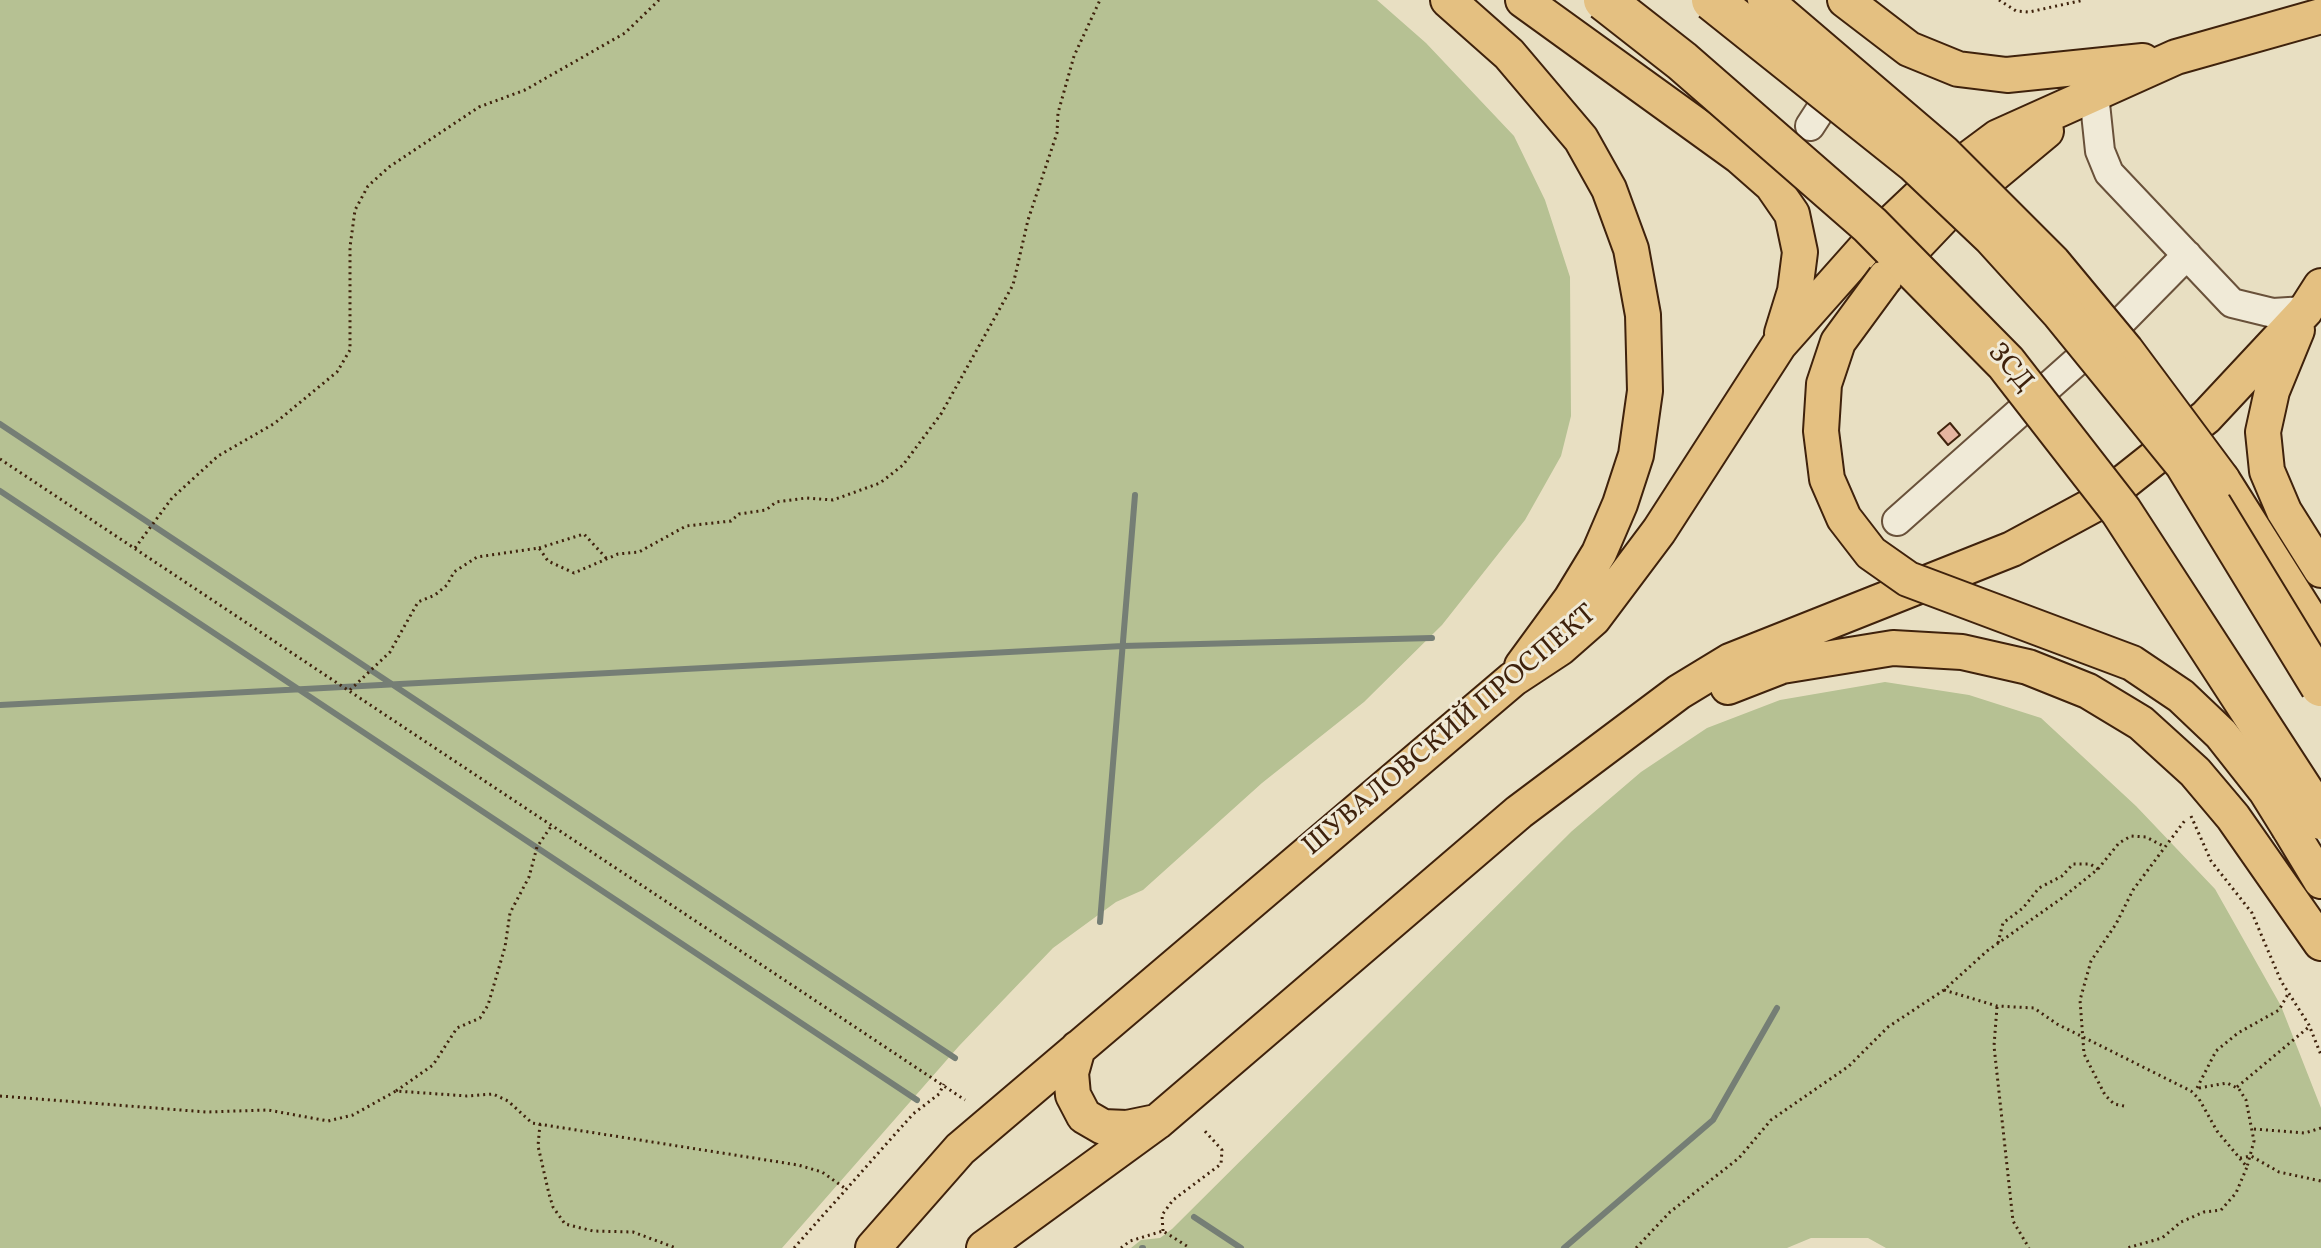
<!DOCTYPE html>
<meta charset="utf-8">
<style>
body{margin:0}
canvas{display:block;background:#e8dfc2}
</style>
<canvas width="2321" height="1248"></canvas>
<script>
const context = document.querySelector('canvas').getContext('2d');
context.lineJoin = 'round';
function fillPath(path, color) { context.fillStyle = color; context.fill(path, 'evenodd'); }
const shape = rows => new Path2D(rows.map(r => 'M' + r).join(''));
function stroke(path, color, width, dash) { context.strokeStyle = color; context.lineWidth = width; context.lineCap = dash ? 'butt' : 'round'; context.setLineDash(dash || []); context.stroke(path); }
function write(font, color, halo, rows, align = 'center') {
  context.font = font + ' Vollkorn,serif'; context.lineWidth = 6; context.setLineDash([]); context.textBaseline = 'middle'; context.strokeStyle = halo; context.fillStyle = color; for (const [text, x, y, turn = 0] of rows) {
    context.save(); context.translate(x, y); context.rotate((+turn || 0) * Math.PI / 180); context.textAlign = isNaN(turn) ? turn : align; if (halo) context.strokeText(text, 0, 0); context.fillText(text, 0, 0); context.restore();
  }
}
fillPath(shape([
 [0,0,1377,0,1426,43,1514,136,1545,200,1570,277,1571,416,1561,456,1525,520,1442,625,1364,702,1262,783,1143,890,1116,902,1053,948,959,1046,782,1248,0,1248],
 [1885,682,1969,695,2041,718,2136,806,2215,889,2281,1006,2321,1108,2321,1248,1886,1248,1868,1238,1811,1238,1787,1248,1131,1248,1141,1240,1160,1238,1172,1229,1572,831,1641,772,1707,728,1780,700]
]), '#b6c193');
stroke(shape([
 [0,424,955,1058],
 [0,491,917,1100],
 [0,705,1123,646,1432,638],
 [1100,922,1135,495],
 [1194,1217,1241,1248],
 [1142,1248,1143,1248],
 [1564,1248,1713,1120,1777,1008]
]), '#757e75', 6);
const building = shape([
 [1950,423,1960,435,1948,445,1938,433,1950,423]
]);
fillPath(building, '#e5b49f');
stroke(building, '#3f220c', 2);
const minor = shape([
 [2094,94,2100,151,2109,173,2232,303,2273,313,2305,311],
 [1810,126,1823,106,1825,75],
 [1897,521,2121,322,2187,255]
]);
const major = shape([
 [1448,0,1509,54,1581,139,1609,189,1631,249,1643,315,1645,391,1636,455,1620,504,1599,553,1571,599,1522,666],
 [1523,0,1739,156,1772,185,1792,214,1800,252,1795,291,1782,333],
 [1845,0,1909,49,1958,69,2007,75,2143,61],
 [1885,278,1944,216,2046,131],
 [2297,330,2272,391,2263,432,2267,471,2284,511,2321,570],
 [2222,479,2321,636],
 [1728,687,1782,666,1893,648,1962,652,2028,667,2088,691,2141,723,2195,772,2233,817,2321,943],
 [2289,828,2321,881],
 [1078,1048,1071,1073,1073,1095,1084,1116,1103,1127,1127,1128,1156,1122],
 [873,1248,960,1149,1513,679,1560,648,1593,619,1659,531,1779,345,1867,246,1924,192,1998,137,2176,57,2321,16],
 [984,1248,1157,1122,1519,812,1679,692,1730,661,2012,549,2099,502,2206,417,2305,311,2321,286]
]);
stroke(minor, '#69513a', 32);
stroke(major, '#3f220c', 38);
stroke(shape([
 [1999,0,2016,11,2029,12,2084,0],
 [0,459,965,1100],
 [135,548,172,498,218,456,275,423,337,372,350,350,350,247,355,210,368,186,389,167,479,107,525,90,625,33,659,0],
 [539,548,584,534,607,559],
 [350,690,390,652,418,602,435,595,447,585,454,572,477,557,539,548,548,561,574,573,618,554,639,552,686,526,731,521,739,514,766,510,776,502,806,498,833,500,880,483,903,465,941,414,1013,285,1028,220,1057,133,1058,113,1074,56,1100,0],
 [2191,816,2211,861,2252,913,2281,981,2309,1025,2321,1055],
 [1998,943,2003,923,2023,908,2039,888,2062,876,2073,864,2090,864,2098,869],
 [1944,990,1997,1006,2034,1008,2057,1024,2191,1091,2199,1099,2217,1131,2247,1167,2236,1193,2221,1210,2204,1212,2181,1222,2162,1238,2127,1248],
 [1997,1007,1994,1046,2013,1221,2029,1248],
 [2237,1087,2310,1026],
 [2197,1088,2216,1051,2238,1033,2279,1010,2288,994],
 [2199,1088,2227,1083,2239,1089,2246,1100,2254,1141,2247,1167],
 [396,1091,433,1065,457,1028,480,1018,488,1005,505,947,510,913,529,877,537,847,552,825],
 [0,1096,206,1112,268,1110,328,1121,353,1115,396,1091,467,1096,493,1094,508,1101,532,1123,798,1165,822,1172,846,1189],
 [2124,1106,2114,1104,2105,1095,2084,1054,2080,1000,2091,961,2116,924,2133,890,2165,847],
 [540,1124,538,1146,549,1194,553,1207,565,1224,593,1231,633,1232,676,1248],
 [2254,1129,2305,1133,2321,1128],
 [2240,1158,2251,1156,2279,1172,2321,1181],
 [1163,1231,1162,1215,1173,1200,1221,1164,1222,1150,1203,1129],
 [794,1248,913,1114,939,1094,944,1084],
 [1121,1248,1130,1241,1163,1231,1190,1248],
 [1636,1248,1670,1212,1739,1158,1771,1120,1849,1066,1888,1027,1944,990,1987,951,2062,898,2098,869,2119,843,2131,836,2146,837,2165,847,2186,819]
]), '#3f220c', 3, [2, 4]);
stroke(minor, '#f0ead7', 28);
stroke(major, '#e4c081', 34);
const majorBridge = shape([
 [1765,0,1944,153,2053,262,2126,350,2222,479],
 [1885,278,1838,342,1824,384,1821,431,1827,479,1844,518,1871,553,1908,579,2132,663,2181,696,2221,734,2266,791,2289,828]
]);
const highwayBridge = shape([
 [1604,0,1682,61,1870,225,2006,363,2121,511,2321,819],
 [1712,0,1915,162,1993,236,2062,312,2185,463,2321,686]
]);
stroke(majorBridge, '#3f220c', 38, []);
stroke(highwayBridge, '#3f220c', 44, []);
stroke(majorBridge, '#e4c081', 34);
stroke(highwayBridge, '#e4c081', 40);
write('28px', '#3f220c', '#f0ead7', [
 ["ЗСД",2009,369,49],
 ["ШУВАЛОВСКИЙ ПРОСПЕКТ",1451,732,-40]
]);
</script>
